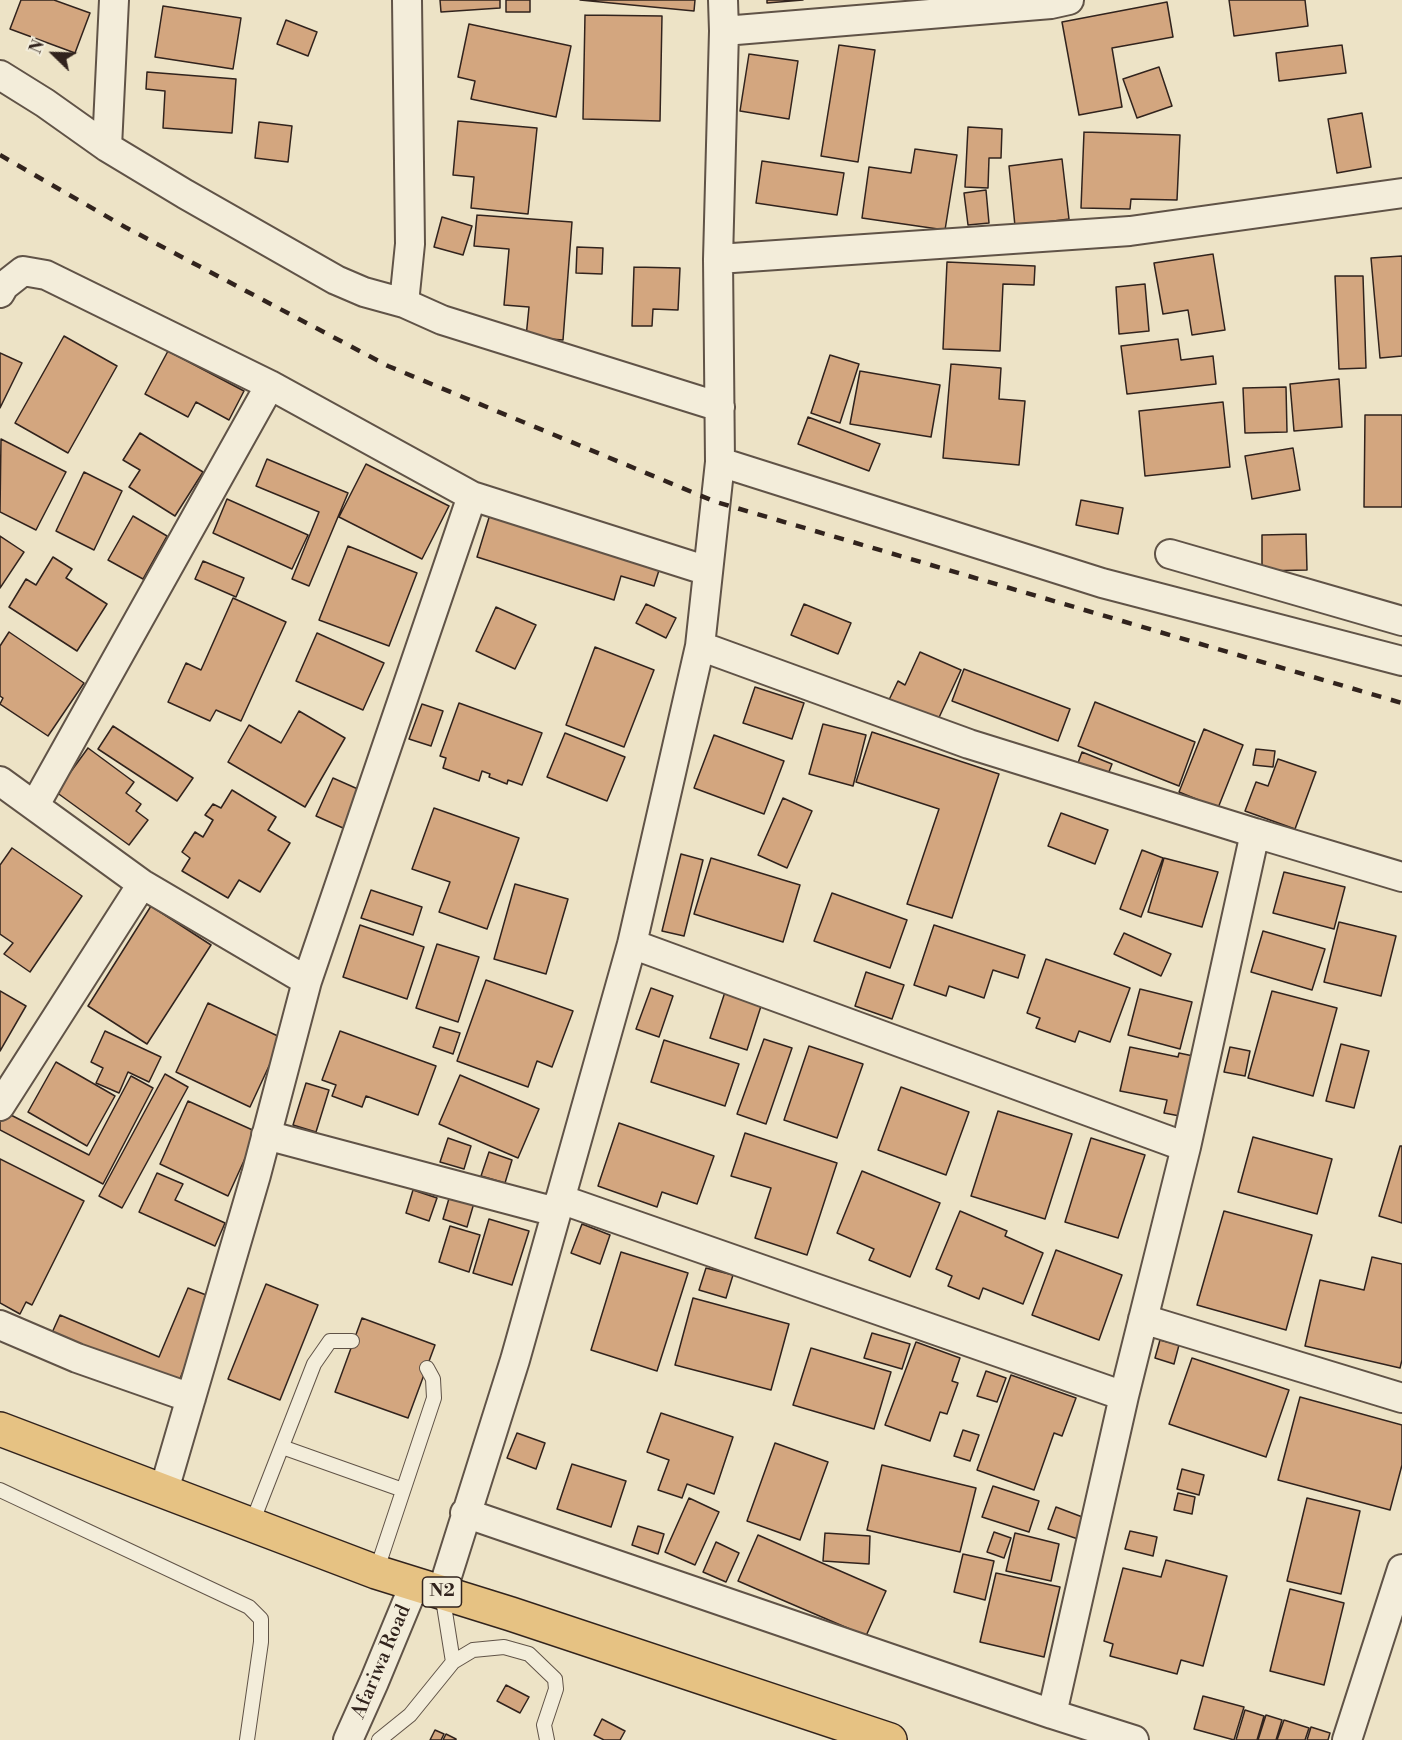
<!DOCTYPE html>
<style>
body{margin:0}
#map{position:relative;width:1402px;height:1740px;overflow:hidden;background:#ede3c6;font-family:"Libre Bodoni",serif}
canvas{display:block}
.north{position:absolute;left:24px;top:24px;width:60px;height:60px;-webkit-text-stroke:4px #f3edda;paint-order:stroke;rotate:293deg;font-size:16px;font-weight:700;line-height:24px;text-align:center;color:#31231d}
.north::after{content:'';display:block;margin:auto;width:21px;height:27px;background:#31231d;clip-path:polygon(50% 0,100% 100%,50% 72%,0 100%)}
</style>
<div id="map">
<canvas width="1402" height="1740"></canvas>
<div class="north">N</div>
</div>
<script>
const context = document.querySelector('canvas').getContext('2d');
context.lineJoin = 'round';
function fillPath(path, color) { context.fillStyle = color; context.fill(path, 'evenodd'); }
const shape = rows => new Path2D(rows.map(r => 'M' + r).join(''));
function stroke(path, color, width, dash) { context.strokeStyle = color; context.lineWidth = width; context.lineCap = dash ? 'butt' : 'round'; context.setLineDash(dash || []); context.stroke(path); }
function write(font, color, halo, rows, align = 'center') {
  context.font = font + ' "Libre Bodoni",serif'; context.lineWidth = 4.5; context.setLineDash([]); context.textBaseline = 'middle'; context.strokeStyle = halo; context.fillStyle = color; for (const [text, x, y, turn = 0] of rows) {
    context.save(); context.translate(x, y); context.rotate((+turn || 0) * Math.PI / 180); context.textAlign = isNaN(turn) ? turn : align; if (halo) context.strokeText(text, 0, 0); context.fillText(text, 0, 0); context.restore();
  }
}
const building = shape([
 [21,0,54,0,90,13,75,53,10,29,21,0],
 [440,0,500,0,500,8,441,12,440,0],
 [506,0,530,0,530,12,506,12,506,0],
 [580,0,695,0,694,11,580,0],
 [767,0,803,0,767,3,767,0],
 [1229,0,1305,0,1308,26,1234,36,1229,0],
 [1167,2,1173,37,1112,48,1122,107,1079,115,1062,22,1167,2],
 [163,6,241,18,233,69,155,57,163,6],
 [585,15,662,16,660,121,583,119,585,15],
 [286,20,317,32,308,56,277,44,286,20],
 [469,24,571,46,556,117,471,99,475,81,458,77,469,24],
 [839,45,875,50,858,162,821,156,839,45],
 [1342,45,1346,73,1279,81,1276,53,1342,45],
 [749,54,798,61,789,119,740,111,749,54],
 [1159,67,1172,106,1137,118,1123,79,1159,67],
 [147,72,236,79,232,133,163,128,165,91,146,89,147,72],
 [1362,113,1371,167,1337,173,1328,119,1362,113],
 [458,121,537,128,528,214,471,208,474,177,453,175,458,121],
 [259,122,292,126,288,162,255,158,259,122],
 [968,127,1002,129,1001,158,989,158,988,188,965,187,968,127],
 [1084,132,1180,135,1177,200,1131,199,1130,209,1081,208,1084,132],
 [915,149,957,155,945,230,862,218,869,167,911,173,915,149],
 [1062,159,1069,219,1015,226,1009,166,1062,159],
 [762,161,844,173,837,215,756,203,762,161],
 [986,190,989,223,968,225,964,193,986,190],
 [477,215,572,222,563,340,526,337,529,307,504,305,509,249,474,246,477,215],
 [442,217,472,226,463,255,434,247,442,217],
 [577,247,603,248,602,274,576,273,577,247],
 [1213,254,1225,330,1192,335,1188,310,1163,314,1154,263,1213,254],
 [1402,256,1402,356,1380,358,1371,258,1402,256],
 [947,262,1035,266,1034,285,1003,284,1000,351,943,349,947,262],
 [634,267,680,268,678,310,653,309,652,326,632,326,634,267],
 [1335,276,1363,276,1366,368,1339,369,1335,276],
 [1145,284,1149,331,1119,334,1116,287,1145,284],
 [64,336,117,366,68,453,15,423,64,336],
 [1178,339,1181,360,1213,356,1216,384,1127,394,1121,346,1178,339],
 [168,351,244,391,229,420,196,402,188,417,145,394,168,351],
 [0,353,22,363,0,408,0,353],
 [830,355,859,364,840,423,811,413,830,355],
 [951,364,1001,368,999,399,1025,401,1019,465,943,458,951,364],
 [860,371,940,385,931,437,850,424,860,371],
 [1339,379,1342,427,1294,431,1290,384,1339,379],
 [1286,387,1287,432,1245,433,1243,388,1286,387],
 [1223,402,1230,467,1145,476,1139,411,1223,402],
 [1365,415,1402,415,1402,507,1364,507,1365,415],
 [808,417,880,444,869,471,798,444,808,417],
 [140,433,203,472,175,516,129,487,140,470,123,460,140,433],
 [1,439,66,472,36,530,0,512,1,439],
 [1293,448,1300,490,1252,499,1245,456,1293,448],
 [267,459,348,493,309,586,292,579,319,512,256,486,267,459],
 [366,464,449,506,422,559,339,517,366,464],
 [84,472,122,491,94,550,56,531,84,472],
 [227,499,308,535,292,569,213,533,227,499],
 [1081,500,1123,508,1118,534,1076,525,1081,500],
 [491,511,661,564,654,586,621,576,614,600,477,557,491,511],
 [133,516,167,536,143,579,108,560,133,516],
 [1306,534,1307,570,1262,571,1262,535,1306,534],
 [0,536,24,552,0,588,0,536],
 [348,546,417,573,389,646,319,620,348,546],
 [53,557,72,569,66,578,107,604,77,651,9,607,26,579,36,585,53,557],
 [203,561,244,578,236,597,195,579,203,561],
 [233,598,286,622,241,721,216,710,210,721,168,702,186,663,201,670,233,598],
 [646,604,676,618,666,638,636,623,646,604],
 [804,604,851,623,838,654,791,635,804,604],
 [496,607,536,625,515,669,476,651,496,607],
 [9,632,84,683,48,736,0,704,3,698,0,696,0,646,9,632],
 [317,633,384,663,363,710,296,681,317,633],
 [595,647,654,670,624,747,566,725,595,647],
 [920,652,961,670,936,724,888,702,898,681,905,685,920,652],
 [964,669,1070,709,1058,741,952,701,964,669],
 [755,687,804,703,792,739,743,723,755,687],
 [1095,702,1195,742,1179,786,1078,746,1095,702],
 [459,703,542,733,522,785,508,780,507,784,489,777,490,774,482,771,479,781,443,768,446,758,440,756,459,703],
 [422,704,443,711,431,746,409,739,422,704],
 [299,711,345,738,305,807,228,762,249,725,281,743,299,711],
 [823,724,866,735,853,786,809,774,823,724],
 [113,726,193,778,177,801,98,749,113,726],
 [1204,729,1243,745,1218,808,1179,792,1204,729],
 [872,732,999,774,952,918,907,904,939,809,856,782,872,732],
 [565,733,625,757,607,801,547,777,565,733],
 [714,735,784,761,764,814,694,788,714,735],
 [88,748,134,782,126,793,141,804,136,811,148,820,129,845,56,792,88,748],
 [1256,749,1275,751,1273,767,1253,765,1256,749],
 [1082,752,1112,764,1105,782,1075,771,1082,752],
 [1278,759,1316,772,1295,829,1245,811,1256,782,1268,786,1278,759],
 [333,778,360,790,343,828,316,816,333,778],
 [232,790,276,817,268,830,290,843,260,892,239,880,228,898,182,871,190,858,182,852,195,832,203,837,213,820,205,815,213,804,221,808,232,790],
 [783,798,812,811,787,868,758,855,783,798],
 [434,808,519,838,487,929,439,912,450,882,412,869,434,808],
 [1061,813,1108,830,1095,864,1048,846,1061,813],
 [12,848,82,896,30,972,4,954,13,943,0,934,0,865,12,848],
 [1142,850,1163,858,1141,917,1120,909,1142,850],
 [681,854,703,860,684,936,662,931,681,854],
 [711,858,800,885,783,942,694,914,711,858],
 [1164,858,1218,872,1202,927,1148,912,1164,858],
 [1284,872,1345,887,1334,929,1273,913,1284,872],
 [515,884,568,899,546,974,494,959,515,884],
 [371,890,422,907,413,935,361,918,371,890],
 [832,893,907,920,890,968,814,941,832,893],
 [151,906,211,945,147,1044,88,1006,151,906],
 [1339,922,1396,936,1381,996,1324,982,1339,922],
 [360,925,424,947,407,999,343,977,360,925],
 [934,925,1025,955,1018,978,993,970,984,998,949,986,946,996,914,985,934,925],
 [1263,931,1325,949,1312,990,1251,972,1263,931],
 [1124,933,1171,954,1161,976,1114,954,1124,933],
 [437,944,479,957,458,1022,416,1008,437,944],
 [1046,959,1130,988,1110,1042,1079,1031,1075,1042,1036,1028,1040,1018,1027,1013,1046,959],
 [866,972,904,985,892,1019,855,1006,866,972],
 [486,980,573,1011,552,1067,537,1061,528,1087,457,1061,486,980],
 [651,988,673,996,659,1037,636,1029,651,988],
 [1140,989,1192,1002,1180,1049,1128,1035,1140,989],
 [0,991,26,1006,0,1051,0,991],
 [1272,991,1337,1008,1313,1096,1248,1078,1272,991],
 [725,992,762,1003,747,1050,710,1038,725,992],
 [208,1003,282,1038,250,1107,176,1072,208,1003],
 [440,1027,460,1033,453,1054,433,1047,440,1027],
 [105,1031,161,1057,149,1082,128,1072,119,1093,96,1083,103,1068,91,1062,105,1031],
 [340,1031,436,1066,418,1115,366,1096,362,1107,332,1096,336,1085,322,1080,340,1031],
 [764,1039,792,1048,766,1124,737,1114,764,1039],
 [664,1040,739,1064,725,1106,651,1082,664,1040],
 [1341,1044,1369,1051,1354,1108,1326,1101,1341,1044],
 [809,1046,863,1064,837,1138,784,1120,809,1046],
 [1130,1047,1178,1057,1179,1053,1198,1057,1185,1117,1164,1113,1167,1100,1120,1091,1130,1047],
 [1230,1047,1250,1051,1245,1076,1224,1072,1230,1047],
 [56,1062,115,1096,87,1146,28,1112,56,1062],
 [165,1074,188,1087,122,1208,99,1196,165,1074],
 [460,1075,539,1109,518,1158,439,1124,460,1075],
 [131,1076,153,1088,103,1184,0,1130,0,1122,5,1112,89,1155,131,1076],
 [306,1083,329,1090,316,1132,293,1125,306,1083],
 [901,1087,969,1112,946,1175,878,1150,901,1087],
 [188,1101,257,1132,228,1196,160,1164,188,1101],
 [998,1111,1072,1134,1045,1219,971,1196,998,1111],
 [619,1123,714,1156,697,1204,662,1192,657,1207,598,1186,619,1123],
 [745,1133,837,1163,807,1255,755,1238,771,1188,731,1176,745,1133],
 [1253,1137,1332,1159,1317,1214,1238,1192,1253,1137],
 [448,1138,471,1146,464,1169,440,1162,448,1138],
 [1091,1138,1145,1155,1118,1238,1065,1222,1091,1138],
 [1400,1146,1402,1146,1402,1223,1379,1216,1400,1146],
 [489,1152,512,1160,505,1183,481,1176,489,1152],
 [0,1159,84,1201,32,1305,26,1302,20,1314,0,1303,0,1159],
 [862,1171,940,1203,910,1277,869,1260,874,1249,837,1233,862,1171],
 [157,1173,183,1184,175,1200,225,1223,215,1246,139,1212,157,1173],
 [413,1190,437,1198,429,1221,406,1213,413,1190],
 [450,1195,474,1203,467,1227,443,1219,450,1195],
 [960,1211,1007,1231,1005,1236,1043,1253,1023,1304,983,1288,979,1299,948,1286,952,1276,936,1269,960,1211],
 [1224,1211,1312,1235,1286,1330,1197,1305,1224,1211],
 [489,1219,529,1231,512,1285,473,1273,489,1219],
 [582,1224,610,1235,600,1264,571,1253,582,1224],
 [450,1226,480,1235,469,1272,439,1262,450,1226],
 [1056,1250,1122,1275,1099,1340,1032,1315,1056,1250],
 [621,1252,688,1273,657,1371,591,1350,621,1252],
 [1372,1257,1402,1264,1402,1360,1400,1368,1305,1346,1320,1280,1364,1290,1372,1257],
 [706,1268,733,1275,726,1298,699,1290,706,1268],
 [266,1284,318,1305,280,1400,228,1379,266,1284],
 [188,1288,214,1298,176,1388,51,1335,60,1315,159,1357,188,1288],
 [693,1298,789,1324,771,1390,675,1365,693,1298],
 [362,1318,435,1345,408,1418,335,1392,362,1318],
 [872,1333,910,1344,902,1369,864,1358,872,1333],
 [1160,1340,1179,1345,1174,1364,1155,1358,1160,1340],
 [916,1342,960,1358,952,1381,958,1383,947,1414,940,1412,930,1441,885,1425,916,1342],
 [811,1348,891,1372,874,1429,793,1405,811,1348],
 [1192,1358,1289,1390,1266,1457,1169,1424,1192,1358],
 [986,1371,1006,1378,997,1402,977,1396,986,1371],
 [1011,1375,1076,1398,1062,1436,1054,1433,1034,1490,977,1470,1011,1375],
 [1300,1397,1402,1425,1402,1465,1390,1510,1278,1480,1300,1397],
 [661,1413,733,1437,714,1494,687,1484,682,1498,658,1490,669,1460,647,1452,661,1413],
 [963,1430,979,1435,970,1461,954,1456,963,1430],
 [517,1433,545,1443,536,1469,507,1458,517,1433],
 [775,1443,828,1462,800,1540,747,1521,775,1443],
 [572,1464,626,1481,611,1527,557,1509,572,1464],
 [882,1465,976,1488,960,1552,867,1530,882,1465],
 [1182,1469,1204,1475,1199,1495,1177,1489,1182,1469],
 [993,1486,1039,1501,1029,1532,982,1517,993,1486],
 [1178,1493,1195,1497,1192,1514,1174,1510,1178,1493],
 [689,1498,719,1512,695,1565,665,1552,689,1498],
 [1307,1498,1360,1511,1341,1594,1287,1581,1307,1498],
 [1056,1507,1085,1518,1078,1539,1048,1529,1056,1507],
 [638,1526,664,1534,658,1554,632,1545,638,1526],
 [1130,1531,1157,1537,1153,1556,1125,1549,1130,1531],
 [994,1532,1011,1538,1004,1558,987,1552,994,1532],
 [825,1533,870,1536,869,1564,823,1561,825,1533],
 [1015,1533,1059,1544,1051,1581,1006,1571,1015,1533],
 [758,1535,886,1591,866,1636,738,1581,758,1535],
 [716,1542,739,1553,726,1582,703,1572,716,1542],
 [963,1554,994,1561,985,1600,954,1592,963,1554],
 [1166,1560,1227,1576,1203,1666,1181,1660,1177,1674,1110,1656,1113,1644,1104,1641,1123,1568,1161,1577,1166,1560],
 [996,1573,1060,1587,1044,1657,980,1642,996,1573],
 [1290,1589,1344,1603,1324,1685,1270,1671,1290,1589],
 [506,1685,529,1697,520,1713,497,1701,506,1685],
 [1203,1696,1244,1707,1234,1740,1194,1729,1203,1696],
 [1245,1710,1264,1716,1257,1740,1236,1740,1245,1710],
 [1266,1715,1282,1720,1276,1740,1258,1740,1266,1715],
 [602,1719,625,1731,620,1740,604,1740,594,1735,602,1719],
 [1284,1720,1309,1728,1305,1740,1277,1740,1284,1720],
 [1311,1727,1330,1733,1328,1740,1307,1740,1311,1727],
 [435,1730,444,1734,441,1740,430,1740,435,1730],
 [446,1734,456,1739,456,1740,443,1740,446,1734]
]);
fillPath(building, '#d3a67f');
stroke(building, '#31231d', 1.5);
const lane = shape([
 [282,1447,403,1490],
 [0,1490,249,1607,261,1619,261,1642,247,1740],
 [252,1523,314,1364,330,1341,352,1341],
 [376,1572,434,1398,433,1379,427,1368],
 [442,1593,453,1662],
 [379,1740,410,1715,453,1662,473,1650,504,1647,529,1654,555,1679,556,1689,544,1725,547,1740]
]);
const street = shape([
 [407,0,410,244,404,303,442,320,720,407],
 [724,31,1051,4,1069,0],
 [0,75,45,103,107,147,185,194,336,280,364,292,404,303],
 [107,147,114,0],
 [718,259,1130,231,1402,193],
 [0,293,4,286,23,271,46,275,270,385,472,496,708,571],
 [720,462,1102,583,1402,661],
 [1170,554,1402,621],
 [0,781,142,884,307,981],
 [35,805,270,385],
 [1255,833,1402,877],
 [632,944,1186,1147],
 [0,1106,142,884],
 [266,1135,556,1212],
 [560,1199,1124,1396],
 [1143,1319,1402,1398],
 [0,1325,77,1358,191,1398],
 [164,1490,256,1175,307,981,472,496],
 [465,1513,1052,1714,1124,1396,1186,1147,1255,833,969,744,700,646],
 [442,1592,515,1360,632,944,700,646,720,462,718,259,724,31,723,0],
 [1052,1714,1134,1740],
 [348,1740,374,1682,415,1583],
 [1347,1740,1402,1569]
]);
const highway = shape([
 [0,1429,376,1572,511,1614,890,1740]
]);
stroke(lane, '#605347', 16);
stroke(street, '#605347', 32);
stroke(highway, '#31231d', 36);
stroke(lane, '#f3edda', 14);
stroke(street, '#f3edda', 28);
stroke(highway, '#e6c283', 33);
stroke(shape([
 [0,155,125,227,388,366,716,502,1402,703]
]), '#31231d', 4.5, [10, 10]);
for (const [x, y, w] of [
 [442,1592,39]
]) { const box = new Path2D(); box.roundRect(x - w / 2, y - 15, w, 30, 4.5); context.fillStyle = '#f3edda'; context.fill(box); stroke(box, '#31231d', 1.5); }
write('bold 18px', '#31231d', null, [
 ["N2",442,1592]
]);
write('20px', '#31231d', '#f3edda', [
 ["Afariwa Road",382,1662,-67]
]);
</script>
